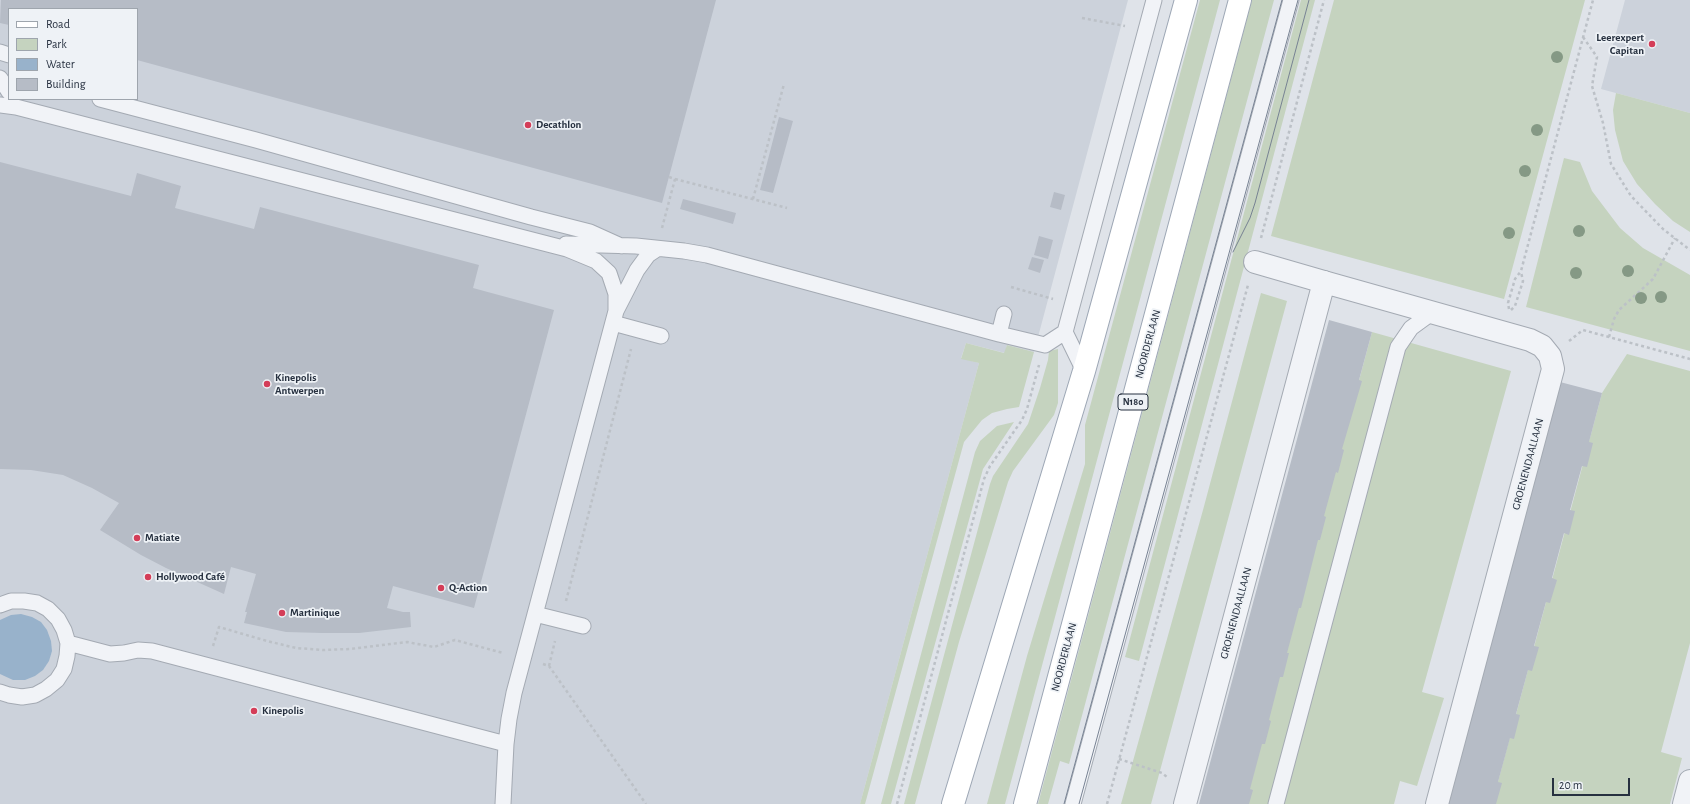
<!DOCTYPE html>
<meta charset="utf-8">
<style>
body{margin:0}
#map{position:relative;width:1690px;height:804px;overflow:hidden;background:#dfe3e9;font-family:"Alegreya Sans",sans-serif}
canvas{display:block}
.legend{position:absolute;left:8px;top:8px;width:130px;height:92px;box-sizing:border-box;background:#eef2f6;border:1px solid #9ea5ad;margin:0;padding:5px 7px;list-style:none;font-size:12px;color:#273140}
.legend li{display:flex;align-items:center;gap:8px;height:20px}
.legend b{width:20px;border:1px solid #9ea5ad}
.scale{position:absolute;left:1552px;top:778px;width:78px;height:18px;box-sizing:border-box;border:2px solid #273140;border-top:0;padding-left:5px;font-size:12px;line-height:14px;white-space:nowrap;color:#273140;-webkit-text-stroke:3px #eef2f6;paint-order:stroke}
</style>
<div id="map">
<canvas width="1690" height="804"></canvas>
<ul class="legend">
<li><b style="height:5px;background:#fff"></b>Road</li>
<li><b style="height:11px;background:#c5d3bf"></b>Park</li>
<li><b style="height:11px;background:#98b2cb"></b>Water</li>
<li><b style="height:11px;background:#b6bcc6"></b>Building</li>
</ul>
<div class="scale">20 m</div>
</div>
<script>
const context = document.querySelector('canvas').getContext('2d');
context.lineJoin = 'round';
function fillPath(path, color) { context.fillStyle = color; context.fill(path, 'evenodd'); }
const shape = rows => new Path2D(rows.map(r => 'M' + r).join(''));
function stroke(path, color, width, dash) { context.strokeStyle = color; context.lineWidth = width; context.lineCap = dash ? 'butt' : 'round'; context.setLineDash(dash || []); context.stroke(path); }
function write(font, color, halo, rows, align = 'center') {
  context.font = font + ' "Alegreya Sans",sans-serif'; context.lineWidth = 3.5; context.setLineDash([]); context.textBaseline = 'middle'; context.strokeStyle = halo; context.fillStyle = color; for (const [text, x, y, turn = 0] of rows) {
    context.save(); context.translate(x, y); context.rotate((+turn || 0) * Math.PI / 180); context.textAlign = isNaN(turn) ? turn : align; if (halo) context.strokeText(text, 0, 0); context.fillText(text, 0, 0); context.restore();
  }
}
fillPath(shape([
 [0,0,1128,0,1034,352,1007,345,1005,353,966,343,961,358,979,363,860,804,0,804],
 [9,9,137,9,137,99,9,99],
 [1625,0,1690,0,1690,113,1601,89]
]), '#ccd2db');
fillPath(shape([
 [1200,0,1220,0,1005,804,987,804,1027,656,1085,464,1085,425],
 [1252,0,1274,0,1069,764,1060,761,1048,804,1038,804],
 [1301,0,1315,0,1139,661,1125,657],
 [1334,0,1585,0,1504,299,1271,236],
 [1616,93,1690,113,1690,232,1673,221,1655,204,1637,184,1623,161,1615,130,1613,110],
 [1564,158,1580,162,1592,191,1620,228,1643,248,1690,275,1690,351,1526,307],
 [1261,293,1287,301,1151,804,1121,804,1203,510],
 [1372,332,1511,371,1422,692,1444,698,1417,786,1400,781,1394,804,1245,804],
 [966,343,1004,353,1007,345,1034,352,1019,407,1007,409,992,413,982,420,964,442,865,804,860,804,979,363,961,359],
 [1058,349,1058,403,1054,415,1013,471,1008,482,959,642,915,804,904,804,990,484,993,476,1028,424,1040,388,1048,360,1049,351],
 [1627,354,1690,371,1690,643,1661,752,1682,758,1670,804,1492,804,1602,393],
 [1014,422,983,469,891,804,881,804,975,452,980,441,997,426]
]), '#c5d3bf');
fillPath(shape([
 [21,614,32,617,41,622,47,630,51,641,52,651,49,661,43,670,35,676,25,680,13,680,0,674,0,620,11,615]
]), '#98b2cb');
fillPath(shape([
 [1,0,716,0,662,203,137,60,137,9,9,9,9,25,0,23],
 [779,117,793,121,773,193,760,190],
 [0,162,131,196,137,173,181,186,175,208,254,229,260,207,479,265,473,288,554,310,474,608,393,586,387,608,403,612,410,612,411,627,359,633,322,633,286,632,244,623,247,612,245,612,256,574,231,567,224,594,166,568,141,555,100,530,119,503,92,488,63,475,31,470,0,469],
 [1054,192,1065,195,1061,210,1050,207],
 [683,199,736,213,733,224,680,209],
 [1039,236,1053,240,1048,259,1034,255],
 [1032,257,1044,260,1040,273,1028,269],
 [1329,320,1372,332,1359,380,1362,381,1342,449,1344,450,1338,473,1336,472,1324,516,1326,517,1320,540,1318,540,1301,608,1299,608,1287,653,1289,653,1283,677,1280,677,1269,720,1271,721,1265,744,1262,744,1250,789,1253,790,1249,804,1199,804],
 [1560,382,1602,393,1589,442,1593,443,1587,467,1582,466,1570,510,1575,511,1569,535,1564,533,1552,578,1557,580,1550,603,1546,602,1534,646,1539,647,1532,671,1528,670,1516,714,1520,715,1514,739,1510,738,1498,782,1502,783,1496,804,1447,804]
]), '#b6bcc6');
const service = shape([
 [0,52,9,55],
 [0,78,9,92],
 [100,99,256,140,531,217,590,232,621,246],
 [0,105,16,107,567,249,596,261,609,273,616,294,616,311],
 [566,244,636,246,684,251,707,255,999,334,1004,314],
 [613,323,661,336],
 [999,334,1045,345,1065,332],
 [1084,371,1065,332,1154,0],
 [0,605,11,601,24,601,37,603,48,609,58,619,64,630,68,643,67,656,64,669,57,680,46,689,35,695,22,697,9,695,0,692],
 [535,614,583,626],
 [68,643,110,654,124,653,138,650,152,651,506,744],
 [503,804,506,744,509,719,514,693,616,311,637,270,648,255,657,249],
 [1073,804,1291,0],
 [1276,804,1398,347,1411,328,1433,312]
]);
const pedestrian = shape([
 [1255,262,1324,282]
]);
const minor = shape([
 [1185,804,1324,282,1530,340,1542,346,1550,356,1553,369,1437,804],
 [1684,804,1690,781]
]);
const primary = shape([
 [953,804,1084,371,1186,0],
 [1025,804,1240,0]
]);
stroke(service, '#a4aab3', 17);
stroke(pedestrian, '#a4aab3', 24);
stroke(minor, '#a4aab3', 24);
stroke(primary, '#9da7b5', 24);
stroke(shape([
 [1082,18,1125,26],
 [1583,37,1597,57,1592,86,1603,123,1611,164,1631,196,1663,229,1690,250],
 [675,179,787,208],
 [753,199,784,84],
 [662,228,675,179,669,177],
 [1261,238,1324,0],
 [1011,287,1053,299],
 [1509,309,1508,303,1515,279,1521,271,1593,0],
 [1511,310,1515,306,1523,281,1521,272],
 [1609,337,1614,319,1619,310,1653,279,1675,238],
 [1569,341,1583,330,1690,359],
 [566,601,631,349],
 [213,646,219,627,267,641,296,648,323,650,350,649,407,642,434,647,455,640,503,653],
 [543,664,549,666,646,804],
 [549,666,555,641],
 [1119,759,1162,773,1167,777],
 [897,804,984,479,990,466,1022,420,1027,409,1039,365],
 [1107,804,1248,285]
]), '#bcc1c7', 2.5, [3, 3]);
stroke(service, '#f1f3f7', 15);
stroke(pedestrian, '#f1f3f7', 22);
stroke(minor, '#f1f3f7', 22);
stroke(primary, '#fff', 22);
stroke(shape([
 [1233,252,1250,218,1255,203,1309,0],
 [1064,804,1282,0],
 [1079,804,1298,0]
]), '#778293', 1);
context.fillStyle = '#859985';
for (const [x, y] of [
 [1557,57],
 [1537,130],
 [1525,171],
 [1579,231],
 [1509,233],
 [1628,271],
 [1576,273],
 [1661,297],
 [1641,298]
]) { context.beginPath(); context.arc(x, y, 6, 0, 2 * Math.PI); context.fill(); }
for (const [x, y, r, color] of [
 [1652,44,4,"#d43d58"],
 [528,125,4,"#d43d58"],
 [267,384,4,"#d43d58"],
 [137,538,4,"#d43d58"],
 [148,577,4,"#d43d58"],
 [441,588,4,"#d43d58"],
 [282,613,4,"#d43d58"],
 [254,711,4,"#d43d58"]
]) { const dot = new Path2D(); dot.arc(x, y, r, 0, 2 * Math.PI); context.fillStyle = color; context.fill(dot); stroke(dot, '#eef2f6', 1.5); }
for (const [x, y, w] of [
 [1133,402,30]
]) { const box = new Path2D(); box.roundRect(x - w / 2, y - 8, w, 16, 3); context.fillStyle = '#eef2f6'; context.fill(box); stroke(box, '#273140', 1); }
write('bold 10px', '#273140', null, [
 ["N180",1133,402]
]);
write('bold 11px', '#273140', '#eef2f6', [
 ["Leerexpert",1644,38,"right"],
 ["Capitan",1644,51,"right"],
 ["Decathlon",536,125],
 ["Kinepolis",275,378],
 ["Antwerpen",275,391],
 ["Matiate",145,538],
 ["Hollywood Café",156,577],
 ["Q-Action",449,588],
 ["Martinique",290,613],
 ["Kinepolis",262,711]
], 'left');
write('11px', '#273140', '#eef2f6', [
 ["NOORDERLAAN",1148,344,-75],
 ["GROENENDAALLAAN",1528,464,-75],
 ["GROENENDAALLAAN",1236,613,-75],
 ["NOORDERLAAN",1064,657,-75]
]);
</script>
